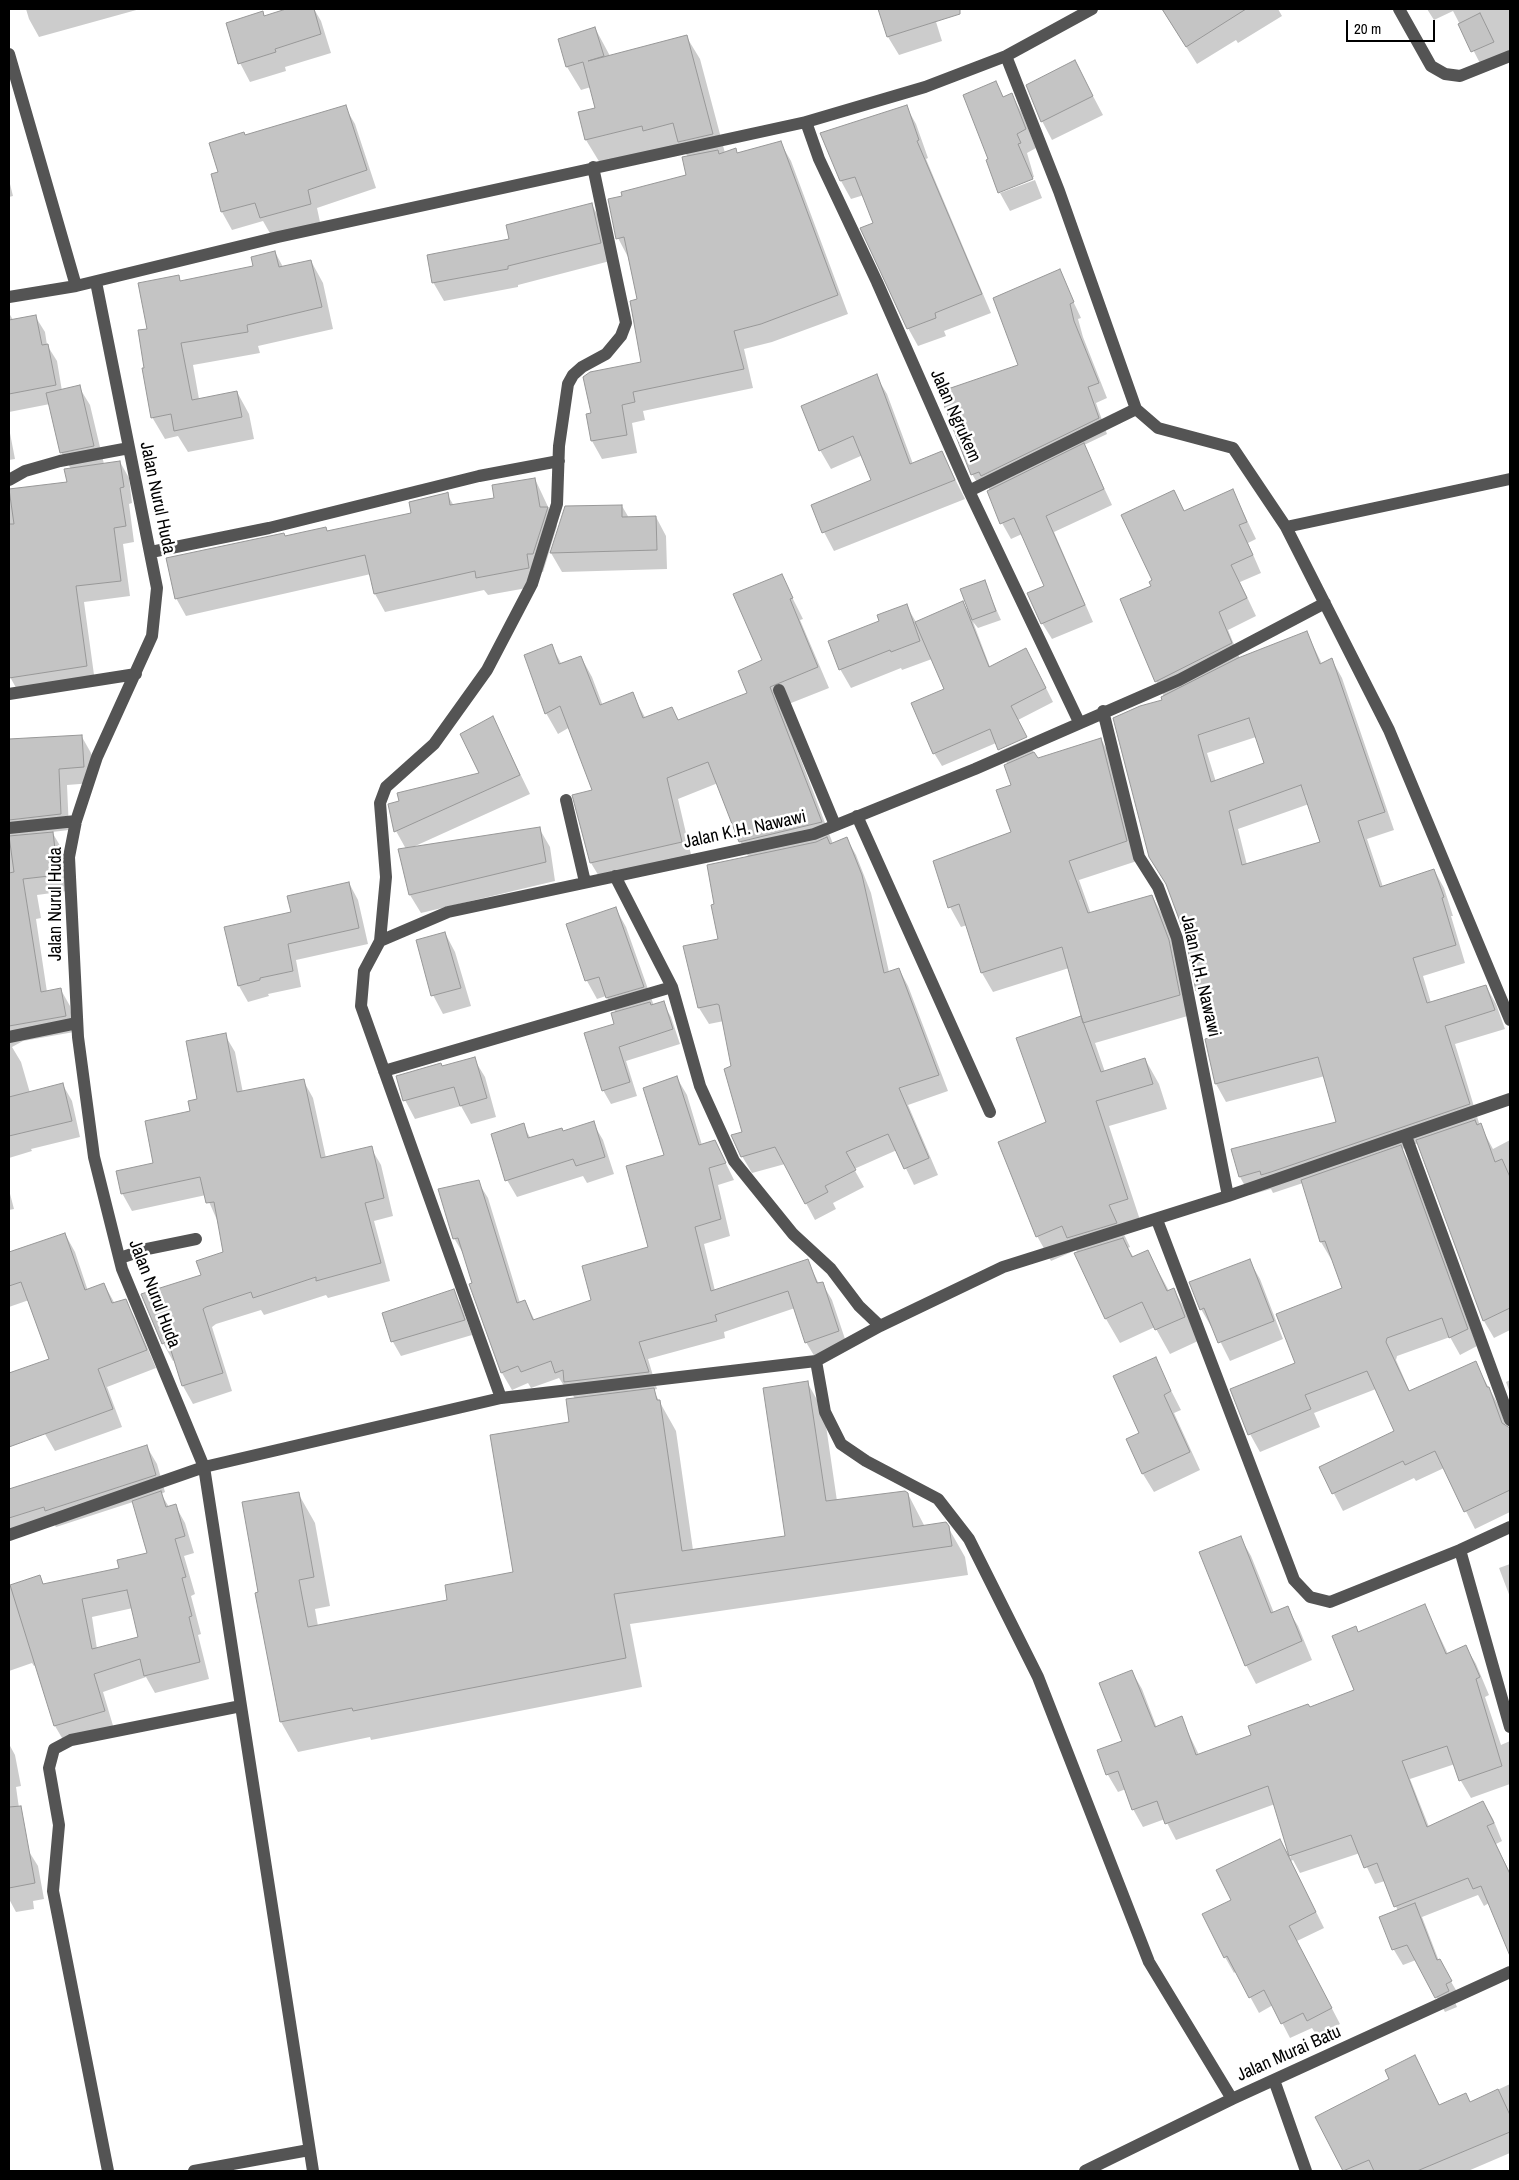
<!DOCTYPE html>
<style>
body{margin:0}
#map{position:relative;width:1519px;height:2180px;overflow:hidden;background:#fff;font-family:"Archivo Narrow",sans-serif}
canvas{display:block}
.frame{position:absolute;inset:0;border:10px solid #000;pointer-events:none}
.scale{position:absolute;left:1346px;top:20px;width:89px;height:22px;box-sizing:border-box;border:2px solid #000;border-top:0;padding-left:6px;font-size:15px;line-height:18px;white-space:nowrap;color:#000;-webkit-text-stroke:4px #fff;paint-order:stroke}
</style>
<div id="map">
<canvas width="1519" height="2180"></canvas>
<div class="frame"></div>
<div class="scale">20 m</div>
</div>
<script>
const context = document.querySelector('canvas').getContext('2d');
context.lineJoin = 'round';
function fillPath(path, color) { context.fillStyle = color; context.fill(path, 'evenodd'); }
const shape = rows => new Path2D(rows.map(r => 'M' + r).join(''));
function stroke(path, color, width, dash) { context.strokeStyle = color; context.lineWidth = width; context.lineCap = dash ? 'butt' : 'round'; context.setLineDash(dash || []); context.stroke(path); }
function write(font, color, halo, rows, align = 'center') {
  context.font = font + ' "Archivo Narrow",sans-serif'; context.lineWidth = 5; context.setLineDash([]); context.textBaseline = 'middle'; context.strokeStyle = halo; context.fillStyle = color; for (const [text, x, y, turn = 0] of rows) {
    context.save(); context.translate(x, y); context.rotate((+turn || 0) * Math.PI / 180); context.textAlign = isNaN(turn) ? turn : align; if (halo) context.strokeText(text, 0, 0); context.fillText(text, 0, 0); context.restore();
  }
}
fillPath(shape([
 [26,9,140,9,39,37,29,19],
 [290,9,314,9,321,21,331,53,285,67,286,71,250,82,240,63,262,12,265,17],
 [879,9,932,9,942,41,899,55,888,37],
 [1162,9,1278,9,1282,16,1238,43,1236,40,1197,64],
 [1427,9,1510,9,1510,56,1483,69,1453,11,1434,20],
 [595,28,610,56,686,36,700,59,725,153,738,154,780,142,791,161,848,314,772,342,744,349,753,388,643,411,645,420,632,423,637,453,602,459,592,441,592,414,643,363,638,300,628,257,618,238,688,176,688,157,682,148,600,163,586,140,596,109,591,87,581,90,567,67,559,40],
 [1075,62,1103,115,1052,140,1042,121],
 [996,83,1004,98,1011,94,1022,113,1036,148,1027,153,1034,177,1000,191,1000,193,987,161,990,160],
 [906,106,916,124,928,158,926,159,991,313,944,331,946,336,918,346,908,328,864,195,851,199,841,181,822,134],
 [345,107,355,124,376,188,317,208,320,222,271,235,263,221,232,230,222,212,212,175,219,173,245,136],
 [9,180,13,196,9,197],
 [1035,180,1042,198,1010,211,1000,193],
 [592,205,602,223,610,261,518,285,518,287,444,301,433,282,511,240],
 [275,252,283,267,311,261,323,283,333,329,258,346,260,353,193,365,199,399,237,392,249,414,254,439,188,452,178,436,165,439,152,417,145,369,149,330,178,276,181,282,254,267],
 [1059,271,1081,318,1078,319,1083,337,1107,398,1096,403,1107,434,1084,445,1112,505,1054,532,1093,622,1052,639,1042,623,1045,587,1022,534,1011,539,1002,523,988,486,981,489,972,474],
 [9,313,13,320,35,316,45,332,47,345,57,361,62,391,79,387,90,405,104,464,120,462,129,478,132,503,129,504,134,542,123,544,130,596,84,602,95,682,19,693,10,677,9,671,9,490,68,483,71,469,61,452,50,404,9,412],
 [876,376,887,394,913,464,942,453,965,499,834,551,824,532,873,481,863,455,831,469,820,450],
 [9,428,15,459,9,460],
 [535,479,557,526,543,572,536,572,538,586,488,595,484,590,385,612,375,594,371,574,186,616,176,598,285,537,327,532,412,514,447,494,454,506,495,499],
 [1173,491,1185,512,1233,491,1256,539,1248,543,1261,573,1240,582,1256,616,1228,630,1240,659,1307,633,1322,664,1332,660,1342,678,1394,830,1367,839,1383,887,1434,870,1444,888,1453,916,1451,916,1465,963,1423,976,1431,1003,1486,986,1496,1004,1505,1029,1455,1044,1479,1123,1493,1149,1510,1140,1510,1330,1494,1338,1484,1321,1419,1143,1402,1149,1410,1164,1477,1346,1460,1355,1450,1337,1397,1356,1396,1360,1410,1392,1475,1363,1499,1406,1507,1429,1510,1429,1510,1512,1475,1529,1444,1468,1416,1481,1414,1478,1343,1511,1320,1467,1396,1431,1376,1389,1314,1413,1320,1427,1260,1452,1250,1434,1344,1288,1333,1259,1331,1259,1321,1242,1303,1183,1273,1193,1271,1189,1250,1195,1240,1177,1233,1150,1337,1122,1325,1076,1226,1102,1216,1084,1219,1037,1211,1008,1207,1009,1197,991,1164,696,1156,681,1153,587],
 [1256,737,1266,764,1216,782,1207,753],
 [1309,804,1322,843,1247,865,1238,829],
 [622,506,629,518,656,517,666,536,667,569,562,572,551,553,566,508],
 [781,575,803,619,800,620,829,688,781,707,833,844,847,839,856,855,871,893,889,972,899,969,908,986,948,1091,908,1105,938,1175,914,1185,897,1150,854,1169,864,1187,833,1203,836,1209,815,1220,785,1164,752,1173,742,1156,744,1133,724,1021,709,1024,699,1008,719,940,715,905,749,858,740,841,718,783,678,799,693,863,603,883,591,863,574,796,594,791,570,727,558,734,546,713,551,645,562,665,581,657,592,677,603,706,632,694,646,719,672,708,679,721,749,693,763,661],
 [984,582,1001,620,978,628,973,622,990,667,1034,664,1053,702,1018,720,999,750,996,743,942,766,934,753,946,689,932,659,902,670,901,668,851,688,840,669,881,622,906,605,916,622,963,603,971,615],
 [493,718,530,794,413,847,539,828,550,847,555,881,421,913,410,895,406,849,396,831,390,805,481,774],
 [82,737,91,753,93,783,67,785,69,830,52,832,62,849,67,891,37,895,41,918,36,919,47,992,61,990,70,1006,74,1032,23,1041,12,1047,21,1062,30,1093,63,1085,72,1101,80,1137,31,1149,32,1151,9,1158,9,741],
 [1027,739,1037,759,1101,739,1112,759,1137,861,1079,880,1091,914,1152,896,1163,916,1180,961,1191,1015,1095,1043,1105,1072,1145,1059,1159,1084,1167,1109,1109,1126,1141,1223,1122,1230,1130,1247,1128,1248,1134,1258,1148,1252,1169,1291,1174,1290,1188,1314,1198,1341,1170,1354,1155,1327,1120,1343,1106,1319,1076,1250,1051,1261,1037,1236,1047,1123,1080,1017,1085,1023,1069,968,993,992,982,973,967,925,961,927,950,907,966,848,1012,832,1013,786,1008,765,1000,751],
 [349,883,358,900,368,944,296,960,301,987,268,994,269,996,248,1002,239,986,225,928,292,913],
 [616,909,626,927,654,1006,663,1003,671,1017,680,1044,626,1061,637,1096,611,1104,603,1090,616,1013,606,996,597,999,587,981,568,925],
 [445,933,455,952,471,1006,443,1014,433,995],
 [225,1035,235,1052,243,1093,303,1080,313,1098,326,1158,371,1148,381,1165,393,1216,374,1221,390,1281,328,1298,326,1295,264,1315,261,1310,216,1324,212,1327,232,1391,193,1404,183,1386,175,1360,173,1361,163,1343,202,1276,225,1253,217,1220,206,1195,132,1211,122,1193,154,1164,192,1112],
 [474,1059,485,1077,496,1117,471,1124,461,1106,415,1119,405,1100,442,1068],
 [677,1078,687,1095,702,1145,715,1141,734,1180,718,1185,730,1236,704,1244,715,1291,807,1260,819,1284,822,1283,832,1300,848,1348,816,1359,806,1342,795,1308,724,1332,725,1338,648,1359,657,1389,653,1390,676,1431,693,1550,787,1537,807,1382,824,1412,837,1501,908,1494,925,1527,948,1527,965,1557,968,1575,630,1624,642,1687,371,1740,370,1737,298,1752,281,1722,256,1594,260,1593,298,1493,315,1523,330,1606,315,1609,318,1626,449,1601,514,1573,570,1423,575,1399,569,1388,566,1389,559,1378,531,1388,528,1383,512,1390,502,1373,471,1285,474,1284,464,1255,454,1238,478,1182,488,1198,520,1303,525,1301,535,1321,593,1301,650,1248],
 [593,1123,603,1140,614,1174,587,1183,583,1176,517,1197,507,1180,523,1125,531,1139,563,1132],
 [9,1190,14,1209,9,1210],
 [65,1234,75,1252,88,1291,104,1284,115,1304,125,1301,135,1318,156,1368,107,1387,122,1427,55,1451,45,1434,22,1370,51,1360,29,1300,9,1307,9,1253],
 [1249,1260,1260,1279,1283,1339,1230,1361,1213,1327,1212,1328,1201,1309],
 [453,1291,461,1305,472,1335,401,1356,393,1342,383,1314],
 [1155,1359,1181,1410,1174,1413,1200,1470,1154,1492,1143,1474,1141,1434],
 [1510,1380,1510,1393,1506,1382],
 [147,1447,157,1464,165,1492,161,1494,169,1507,175,1505,185,1523,194,1553,184,1556,195,1594,191,1596,201,1634,198,1635,209,1679,155,1693,146,1677,103,1692,114,1729,65,1743,55,1726,36,1665,34,1666,32,1663,9,1671,9,1587,39,1577,44,1585,120,1569,148,1554,133,1502,56,1527,54,1524,9,1539,9,1490],
 [133,1608,140,1638,97,1649,92,1617],
 [1240,1537,1251,1556,1274,1613,1287,1608,1298,1626,1312,1660,1256,1684,1246,1665],
 [1510,1564,1510,1597,1499,1568],
 [1425,1606,1448,1654,1466,1647,1476,1664,1489,1695,1485,1697,1501,1745,1510,1741,1510,1784,1471,1798,1461,1781,1455,1764,1410,1779,1429,1827,1483,1802,1493,1819,1502,1841,1496,1844,1510,1873,1510,1952,1489,1903,1484,1906,1478,1895,1422,1917,1439,1961,1460,1997,1454,2000,1457,2007,1445,2012,1416,1960,1403,1965,1394,1950,1381,1917,1398,1911,1385,1881,1375,1884,1360,1853,1300,1873,1293,1860,1291,1861,1324,1928,1297,1941,1340,2024,1317,2036,1312,2028,1290,2038,1273,2005,1259,2013,1236,1971,1234,1973,1225,1957,1232,1900,1280,1841,1291,1858,1275,1804,1176,1840,1165,1819,1143,1827,1133,1809,1126,1789,1118,1792,1108,1775,1099,1751,1123,1741,1132,1672,1142,1689,1157,1728,1181,1718,1199,1755,1253,1736,1310,1708,1356,1690,1358,1633],
 [9,1744,15,1755,21,1786,16,1787,25,1850,28,1850,38,1866,44,1899,33,1901,34,1909,16,1912,9,1899],
 [1424,2074,1440,2106,1470,2103,1510,2084,1510,2153,1468,2171,1344,2171,1317,2117]
]), '#0003');
const building = shape([
 [286,9,314,9,321,34,275,49,276,52,238,64,226,23,263,11,264,16,286,9],
 [878,9,960,9,960,14,887,37,878,9],
 [1162,9,1246,9,1186,47,1162,9],
 [1480,13,1494,42,1471,52,1458,24,1480,13],
 [595,27,604,56,588,61,687,35,713,134,678,142,673,123,643,131,642,126,585,140,578,112,595,108,583,62,566,67,558,39,595,27],
 [1075,60,1093,96,1041,122,1026,85,1075,60],
 [996,81,1003,97,1012,93,1026,129,1017,134,1021,143,1018,144,1033,179,998,193,986,160,988,159,963,95,996,81],
 [346,105,367,170,308,190,311,204,260,218,255,203,221,212,211,174,218,172,209,143,244,132,245,135,346,105],
 [907,105,919,140,917,141,982,294,935,313,936,318,907,329,860,228,873,223,855,177,840,181,820,133,907,105],
 [781,141,838,295,761,324,734,331,744,369,633,392,635,402,622,405,627,435,591,441,586,414,591,413,583,377,590,372,641,362,630,301,637,299,624,237,616,239,608,199,622,196,621,192,686,175,682,157,718,150,719,154,736,148,737,153,781,141],
 [592,203,601,243,508,266,508,269,432,283,427,255,509,239,506,225,592,203],
 [275,251,279,267,311,260,322,307,247,325,248,332,181,343,192,400,237,391,242,417,174,431,171,414,151,418,142,368,144,368,138,330,147,329,138,283,179,275,180,281,253,266,251,257,275,251],
 [1060,269,1074,302,1070,304,1074,321,1099,383,1088,387,1099,418,981,476,979,472,971,475,939,392,1018,365,993,298,1060,269],
 [36,315,42,345,48,344,56,385,9,394,9,320,36,315],
 [877,374,910,464,942,451,955,480,822,533,811,505,871,480,853,436,819,451,801,406,877,374],
 [80,385,94,446,60,453,46,393,80,385],
 [1084,443,1104,489,1046,516,1085,605,1041,624,1027,593,1044,586,1014,518,1000,524,987,491,1084,443],
 [120,461,124,487,120,488,126,526,114,528,121,581,76,586,87,666,9,678,9,524,14,524,9,489,67,482,64,469,120,461],
 [535,478,540,507,548,507,533,554,527,554,529,568,476,578,475,571,374,594,365,555,175,599,166,558,284,533,285,536,326,527,327,531,411,513,409,502,446,493,448,492,450,505,494,498,492,485,535,478],
 [1233,489,1247,522,1239,525,1253,555,1231,565,1247,598,1219,612,1232,643,1155,682,1120,599,1151,586,1149,582,1152,580,1121,515,1174,490,1184,511,1233,489],
 [622,505,622,517,656,516,657,550,550,553,565,506,622,505],
 [782,574,793,598,790,599,818,667,770,687,822,822,739,842,708,762,667,778,682,842,590,863,572,795,592,790,560,706,545,714,524,655,552,644,559,664,581,656,600,705,633,692,643,718,672,707,678,720,747,693,738,671,762,660,733,594,782,574],
 [985,580,996,611,972,620,960,589,985,580],
 [963,601,989,667,1026,648,1046,688,1011,706,1027,737,998,750,990,729,933,754,911,703,944,689,915,622,963,601],
 [907,604,920,641,891,652,890,650,839,670,828,641,879,621,877,615,907,604],
 [1307,631,1320,664,1332,658,1385,812,1358,821,1380,887,1434,869,1444,897,1442,898,1456,945,1413,958,1427,1003,1486,985,1495,1010,1445,1026,1470,1104,1271,1172,1261,1175,1260,1171,1239,1177,1231,1149,1336,1122,1318,1057,1215,1084,1205,1039,1217,1036,1205,988,1196,991,1185,935,1166,884,1149,857,1113,718,1140,706,1162,700,1161,697,1238,658,1307,631],
 [1249,718,1264,763,1211,782,1198,735,1249,718],
 [1301,785,1320,842,1242,865,1229,811,1301,785],
 [493,716,520,775,394,832,388,804,399,801,397,793,479,773,460,734,493,716],
 [82,735,84,767,59,769,61,814,9,820,9,739,82,735],
 [1101,738,1127,841,1069,861,1088,913,1152,895,1169,940,1180,995,1083,1023,1062,947,981,973,959,904,948,908,933,861,1011,832,996,790,1011,785,1004,765,1034,752,1038,758,1101,738],
 [540,827,546,862,409,895,398,849,540,827],
 [53,832,58,875,23,879,41,992,61,988,66,1016,9,1026,9,873,14,872,9,836,53,832],
 [827,837,830,844,847,837,862,875,884,973,899,968,939,1075,899,1088,929,1158,904,1169,888,1134,846,1152,856,1170,825,1186,828,1192,805,1204,775,1147,741,1157,731,1135,742,1132,724,1069,731,1066,719,1005,717,1004,698,1008,683,946,718,939,711,905,714,904,707,865,816,842,827,837],
 [349,882,359,928,288,944,293,971,260,978,260,980,238,986,224,927,291,912,287,896,349,882],
 [616,907,644,987,606,998,599,977,585,981,566,924,616,907],
 [445,932,461,988,431,996,416,940,445,932],
 [664,1001,673,1029,619,1047,630,1082,602,1091,584,1033,614,1024,611,1013,650,1002,651,1005,664,1001],
 [1081,1016,1101,1072,1145,1058,1153,1084,1096,1101,1128,1199,1109,1205,1117,1223,1067,1238,1062,1226,1036,1237,998,1142,1046,1122,1016,1038,1081,1016],
 [226,1033,237,1092,304,1079,321,1158,372,1146,384,1198,365,1203,381,1263,316,1281,316,1277,253,1298,251,1292,206,1307,203,1309,223,1373,182,1386,168,1341,162,1344,141,1294,201,1275,196,1261,223,1252,214,1202,206,1203,200,1177,121,1194,116,1171,153,1163,145,1121,190,1111,188,1101,197,1099,186,1041,226,1033],
 [475,1057,487,1098,460,1106,454,1087,403,1101,396,1076,441,1063,442,1066,475,1057],
 [677,1076,699,1145,715,1140,726,1163,709,1168,721,1219,695,1227,711,1291,808,1259,817,1283,823,1282,839,1331,805,1343,788,1291,715,1315,717,1321,639,1342,649,1372,564,1382,563,1370,555,1373,551,1361,521,1372,518,1366,501,1373,469,1284,472,1283,458,1238,453,1239,438,1189,479,1180,517,1303,525,1300,533,1320,591,1300,582,1266,648,1247,626,1166,664,1155,643,1088,677,1076],
 [63,1083,72,1121,9,1136,9,1097,63,1083],
 [1475,1120,1477,1125,1481,1123,1495,1162,1502,1159,1510,1177,1510,1308,1483,1321,1416,1140,1475,1120],
 [594,1121,605,1157,576,1166,573,1159,505,1181,491,1134,524,1123,528,1138,562,1128,563,1131,594,1121],
 [1401,1145,1468,1329,1449,1338,1442,1318,1387,1338,1386,1342,1409,1391,1476,1361,1487,1387,1489,1387,1502,1423,1510,1428,1510,1490,1464,1512,1435,1451,1405,1465,1403,1461,1332,1494,1319,1467,1394,1431,1367,1371,1305,1395,1311,1409,1248,1435,1230,1389,1295,1363,1276,1314,1342,1288,1325,1241,1320,1242,1301,1180,1401,1145],
 [65,1233,85,1290,104,1283,112,1303,126,1299,147,1350,98,1369,113,1409,9,1447,9,1373,49,1359,21,1282,9,1286,9,1252,65,1233],
 [1123,1238,1132,1257,1148,1250,1167,1291,1174,1288,1185,1317,1155,1330,1142,1302,1105,1319,1074,1253,1123,1238],
 [1250,1259,1274,1321,1218,1343,1204,1308,1200,1310,1189,1282,1250,1259],
 [454,1289,465,1320,391,1342,382,1313,454,1289],
 [1156,1357,1171,1391,1164,1395,1190,1452,1142,1474,1126,1439,1139,1433,1113,1376,1156,1357],
 [808,1381,826,1501,905,1491,908,1493,913,1527,946,1522,949,1526,952,1546,614,1594,626,1658,353,1711,352,1708,280,1722,255,1593,258,1592,242,1502,299,1492,314,1577,299,1580,308,1627,447,1600,445,1585,513,1572,490,1435,569,1422,566,1399,654,1388,657,1400,660,1400,682,1551,785,1536,763,1388,808,1381],
 [147,1445,156,1475,45,1511,44,1507,9,1518,9,1489,147,1445],
 [161,1491,166,1507,176,1504,185,1536,175,1539,186,1577,182,1578,192,1616,189,1617,200,1662,144,1676,140,1659,94,1674,105,1711,54,1726,10,1585,40,1575,43,1584,119,1568,117,1560,147,1553,132,1501,161,1491],
 [127,1590,138,1637,92,1649,82,1599,127,1590],
 [1241,1536,1271,1613,1288,1606,1302,1641,1245,1666,1199,1552,1241,1536],
 [1425,1604,1446,1654,1466,1645,1480,1677,1476,1679,1502,1766,1459,1781,1447,1746,1402,1761,1427,1827,1483,1801,1494,1823,1487,1826,1510,1874,1510,1956,1481,1886,1473,1889,1468,1878,1394,1907,1377,1863,1364,1868,1351,1835,1289,1856,1268,1786,1165,1824,1157,1801,1132,1810,1118,1771,1106,1775,1097,1750,1122,1741,1099,1683,1132,1670,1155,1727,1182,1716,1196,1755,1251,1735,1248,1726,1308,1704,1310,1707,1354,1690,1332,1636,1356,1626,1358,1632,1425,1604],
 [21,1806,35,1883,9,1888,9,1807,21,1806],
 [1280,1839,1316,1912,1289,1926,1332,2008,1307,2021,1303,2013,1281,2024,1264,1990,1249,1998,1227,1956,1224,1958,1202,1914,1231,1900,1216,1870,1280,1839],
 [1415,1903,1437,1960,1440,1959,1452,1981,1446,1984,1449,1991,1435,1998,1407,1945,1392,1950,1379,1917,1415,1903],
 [1415,2055,1439,2105,1466,2093,1470,2102,1498,2089,1510,2115,1510,2132,1417,2171,1374,2171,1369,2160,1343,2171,1315,2117,1389,2079,1385,2070,1415,2055]
]);
fillPath(building, '#c4c4c4');
stroke(building, '#989898', 1);
stroke(shape([
 [1399,9,1431,66,1445,74,1460,76,1510,56],
 [9,54,76,286],
 [1006,56,1059,191,1136,409,1158,428,1233,448,1286,527,1389,730,1510,1020],
 [806,122,819,159,877,282,969,491,1079,722],
 [96,282,157,588,152,636,97,757,76,821,69,857,78,1037,94,1157,122,1269,204,1467,313,2171],
 [9,297,76,286,278,237,806,122,925,87,1006,56,1092,9],
 [9,480,25,471,60,461,129,448],
 [969,491,1136,409],
 [1286,527,1510,479],
 [151,552,269,528,479,476,559,461],
 [779,690,835,825],
 [9,694,136,674],
 [1103,711,1139,857,1158,887,1177,938,1228,1196],
 [566,800,585,882],
 [857,816,990,1112],
 [9,828,76,821],
 [615,876,672,987,700,1086,734,1161,793,1234,831,1269,859,1306,880,1326,1003,1267,1228,1196,1510,1099],
 [380,941,448,912,814,834,975,769,1179,680,1325,603],
 [9,1037,77,1023],
 [384,1071,672,987],
 [1406,1136,1510,1420],
 [1157,1220,1294,1580,1310,1597,1330,1602,1460,1550,1510,1527],
 [120,1258,147,1249,196,1239],
 [816,1361,825,1412,841,1444,866,1461,938,1499,969,1539,1038,1677,1149,1962,1232,2099],
 [501,1398,361,1006,364,971,380,941,386,877,380,803,386,787,434,744,487,670,532,584,557,504,559,446,568,384,573,375,582,367,606,354,621,336,626,323,593,167],
 [9,1535,204,1467,501,1398,816,1361,880,1326],
 [1460,1550,1510,1727],
 [1274,2080,1306,2171],
 [108,2171,53,1891,59,1825,49,1768,54,1749,71,1740,241,1706],
 [194,2171,309,2150],
 [1085,2171,1232,2099,1510,1972]
]), '#545454', 12);
write('18px', '#000', '#fff', [
 ["Jalan Ngrukem",955,416,66],
 ["Jalan Nurul Huda",157,498,78],
 ["Jalan K.H. Nawawi",745,830,-12],
 ["Jalan Nurul Huda",56,904,-90],
 ["Jalan K.H. Nawawi",1200,976,77],
 ["Jalan Nurul Huda",154,1294,69],
 ["Jalan Murai Batu",1289,2054,-24]
]);
</script>
